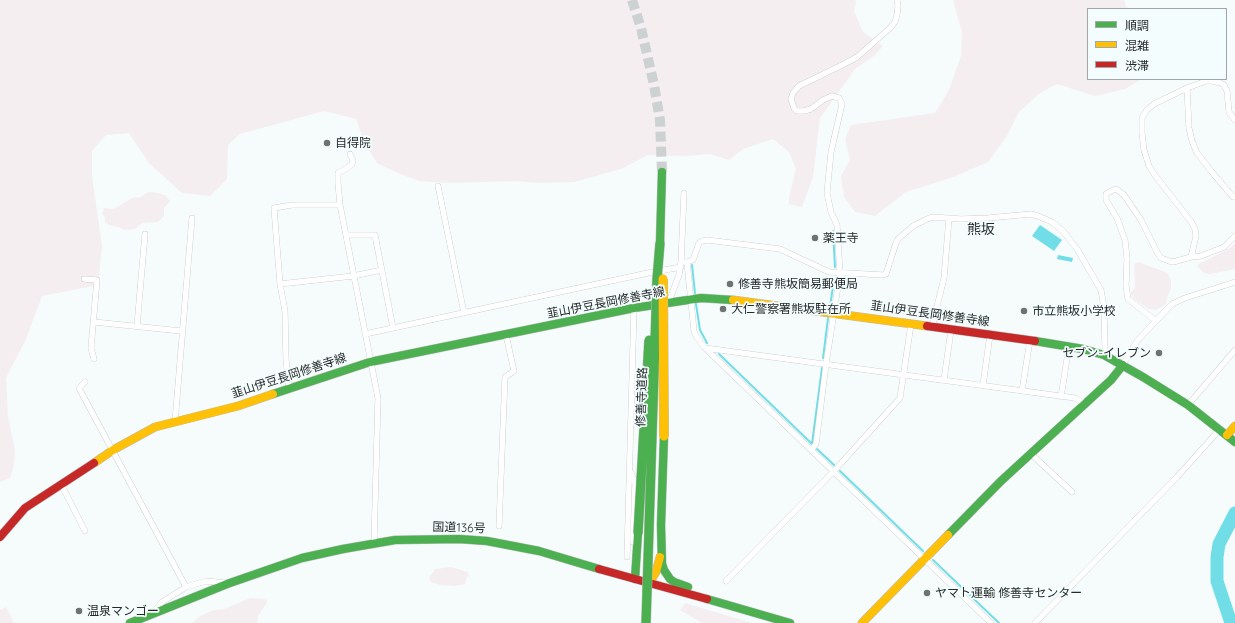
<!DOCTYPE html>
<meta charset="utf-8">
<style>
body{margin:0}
#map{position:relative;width:1235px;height:623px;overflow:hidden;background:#f6fbfb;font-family:Quicksand,"Noto Sans JP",sans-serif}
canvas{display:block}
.legend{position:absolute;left:1087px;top:8px;width:140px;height:72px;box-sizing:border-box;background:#f4fdfd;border:1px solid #a2a8a9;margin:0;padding:5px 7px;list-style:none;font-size:12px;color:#26292a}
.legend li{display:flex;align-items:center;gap:8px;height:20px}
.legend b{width:20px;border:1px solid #a2a8a9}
</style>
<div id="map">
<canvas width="1235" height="623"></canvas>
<ul class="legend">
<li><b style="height:5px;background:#4caf50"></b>順調</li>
<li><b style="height:5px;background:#ffc107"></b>混雑</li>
<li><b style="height:5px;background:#c62828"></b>渋滞</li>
</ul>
</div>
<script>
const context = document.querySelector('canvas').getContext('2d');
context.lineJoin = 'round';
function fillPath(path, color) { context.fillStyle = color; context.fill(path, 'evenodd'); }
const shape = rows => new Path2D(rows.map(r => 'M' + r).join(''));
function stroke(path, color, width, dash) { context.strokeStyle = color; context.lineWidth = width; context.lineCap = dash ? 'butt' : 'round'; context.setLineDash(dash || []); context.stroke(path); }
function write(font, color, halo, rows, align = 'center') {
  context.font = font + ' Quicksand,"Noto Sans JP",sans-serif'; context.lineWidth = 3.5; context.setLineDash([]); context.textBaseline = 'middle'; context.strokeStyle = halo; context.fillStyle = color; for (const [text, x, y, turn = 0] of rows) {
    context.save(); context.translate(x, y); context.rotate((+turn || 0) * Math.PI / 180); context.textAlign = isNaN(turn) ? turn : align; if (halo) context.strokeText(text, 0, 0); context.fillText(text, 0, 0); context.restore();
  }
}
fillPath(shape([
 [0,0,855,0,856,2,854,11,863,32,883,46,875,55,855,69,820,118,813,177,802,207,789,204,789,197,796,169,789,152,773,139,743,149,729,160,710,154,686,156,648,155,621,169,574,182,539,183,516,181,449,183,419,181,400,174,377,163,365,144,356,119,324,111,240,134,228,145,227,179,210,196,182,193,149,163,129,133,106,135,92,151,92,176,102,246,98,285,42,296,26,339,6,378,8,417,15,450,14,465,10,478,0,482],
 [953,0,1124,0,1126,7,1130,9,1088,9,1088,79,1142,79,1125,89,1095,96,1057,84,1040,93,1019,112,1007,136,988,162,953,177,906,192,875,216,855,212,844,197,841,176,850,160,845,139,851,125,935,113,949,90,961,56,962,32],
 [152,192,165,195,170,201,164,208,164,216,158,222,142,223,135,229,125,230,118,227,109,225,105,222,105,217,102,214,104,208,114,209,132,198,141,197,146,193],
 [1235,243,1235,269,1210,274,1204,273,1199,268,1197,265,1219,254,1230,248],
 [1138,262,1165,272,1168,274,1171,280,1171,289,1167,297,1166,304,1156,310,1148,309,1133,298,1131,293,1135,287,1134,264],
 [451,567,468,572,469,576,466,578,465,584,455,586,440,585,431,582,429,578,435,569],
 [250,598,264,599,268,601,258,616,257,623,192,623,200,616,214,610,224,609],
 [685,603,752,623,702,623,680,610],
 [6,607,14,623,0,623,0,610]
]), '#f5eef1');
fillPath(shape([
 [1040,225,1062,240,1054,251,1032,236],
 [1058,255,1073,258,1072,262,1057,259]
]), '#71dee7');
stroke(shape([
 [833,231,835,267],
 [692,265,695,293],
 [696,304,700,330,707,343],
 [830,307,834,279],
 [719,354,812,444],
 [823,358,828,318],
 [812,444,822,368],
 [817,449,834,465],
 [840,471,923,551],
 [933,560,999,623]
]), '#71dee7', 2);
stroke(shape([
 [1231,623,1217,581,1217,557,1219,544,1235,513]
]), '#71dee7', 13);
stroke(shape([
 [632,0,641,28,654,85,660,120,662,172]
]), '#ccd1d1', 10, [10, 5]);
const street = shape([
 [1187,88,1189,128,1192,141,1197,153,1211,171,1233,197,1235,197],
 [350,154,353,160,352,164,347,168,338,173,338,183,340,205,378,398,374,543],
 [438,186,464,313],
 [346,235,375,235,393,328,648,273,681,267],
 [1191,257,1196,236,1195,229,1192,223,1154,174,1149,166,1144,150,1142,133,1142,118,1147,110,1154,104,1187,88,1206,81,1212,81,1221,83,1224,85,1227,91,1229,112,1235,120],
 [681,262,687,262,693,260,699,243,702,241,707,240,780,249,829,272,883,275,886,274,896,243,898,239,913,226,927,219,932,217,961,219,988,218,1031,214,1038,216,1052,222,1063,231,1077,249,1101,290,1104,307,1105,349,1104,355],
 [687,262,694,331,696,336,705,348,991,623],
 [84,279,97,280,91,348,94,359],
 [280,284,353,276,382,270],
 [669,303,671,296,679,275,681,262,684,193],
 [1156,321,1128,299,1126,286,1127,258,1125,240,1117,218,1106,200,1106,194,1111,191,1116,189,1124,195,1141,220,1158,254,1161,258,1169,261,1173,262,1191,257,1201,256,1224,247,1235,236],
 [94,322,181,331],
 [137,326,145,234],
 [932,327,944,278,949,218],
 [365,334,393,328],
 [705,348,1075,398,1084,403],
 [1123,365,1137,341,1172,304,1185,298,1235,282],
 [944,380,951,330],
 [85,382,79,388,80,390,186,587],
 [983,385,990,335],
 [289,389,286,359,285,311,280,284,274,208,292,205,340,205],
 [1022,391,1030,340],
 [1061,397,1069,346],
 [1188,405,1235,350],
 [175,422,192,218],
 [811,450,816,444,826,364,840,273,837,225,831,212,827,193,831,152,842,104,839,98,832,96,823,100,811,109,804,111,797,111,794,108,791,99,793,93,799,86,844,64,857,57,889,29,895,22,897,15,898,6,897,0],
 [1030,453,1072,492],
 [631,473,635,483,633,542],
 [61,484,85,531],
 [499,526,505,377,514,371,506,335],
 [627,557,634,308],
 [726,581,834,471,900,398,911,324],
 [154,612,162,602,186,587,206,581,225,583],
 [1035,623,1177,477,1220,429]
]);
const fast = shape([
 [660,243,662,172],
 [1035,341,1083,349,1104,355,1143,377,1188,405,1235,442],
 [273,394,370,362,634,308,701,298,733,300],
 [664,436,661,525,662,564,664,570,670,579,674,582,688,587],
 [948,535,1001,481,1111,380,1123,365],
 [635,579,638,533],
 [707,599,790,623],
 [130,623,227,584,302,558,343,549,395,540,459,539,487,541,539,551,599,569]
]);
const slow = shape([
 [733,300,927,326],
 [1227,435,1235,426],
 [94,463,113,450,155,427,238,406,273,394],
 [649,583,656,572,660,557],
 [862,623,948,535]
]);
const jam = shape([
 [927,326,1035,341],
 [0,537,25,508,94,463],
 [599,569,707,599]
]);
stroke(street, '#b9bcbc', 6);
stroke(fast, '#b9bcbc', 9);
stroke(slow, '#b9bcbc', 9);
stroke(jam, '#b9bcbc', 9);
stroke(street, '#fefefe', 5.5);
stroke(fast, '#4caf50', 8);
stroke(slow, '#ffc107', 8);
stroke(jam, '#c62828', 8);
const fastBridge = shape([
 [638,533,649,340],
 [646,623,657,279,660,243]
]);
const slowBridge = shape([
 [663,279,664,436]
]);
stroke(fastBridge, '#b9bcbc', 10, []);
stroke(slowBridge, '#b9bcbc', 10, []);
stroke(fastBridge, '#4caf50', 9);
stroke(slowBridge, '#ffc107', 9);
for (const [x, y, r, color] of [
 [327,143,4,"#6f7273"],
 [815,238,4,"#6f7273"],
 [730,284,4,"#6f7273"],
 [723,309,4,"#6f7273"],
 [1024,311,4,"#6f7273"],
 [1159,353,4,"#6f7273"],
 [927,593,4,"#6f7273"],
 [79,611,4,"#6f7273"]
]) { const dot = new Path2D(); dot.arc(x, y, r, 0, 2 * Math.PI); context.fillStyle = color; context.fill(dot); stroke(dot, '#f4fdfd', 1.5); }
write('12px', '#26292a', '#f4fdfd', [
 ["自得院",335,143],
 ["薬王寺",823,238],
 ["修善寺熊坂簡易郵便局",738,284],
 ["大仁警察署熊坂駐在所",731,309],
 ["市立熊坂小学校",1032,311],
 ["セブン-イレブン",1151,353,"right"],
 ["ヤマト運輸 修善寺センター",935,593],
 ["温泉マンゴー",87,611]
], 'left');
write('12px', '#26292a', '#f4fdfd', [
 ["韮山伊豆長岡修善寺線",606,303,-11],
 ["韮山伊豆長岡修善寺線",930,314,8],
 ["韮山伊豆長岡修善寺線",289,376,-18],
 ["修善寺道路",642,397,-88],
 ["国道136号",459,528,2]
]);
write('14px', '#26292a', '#f4fdfd', [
 ["熊坂",981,230]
]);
</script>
